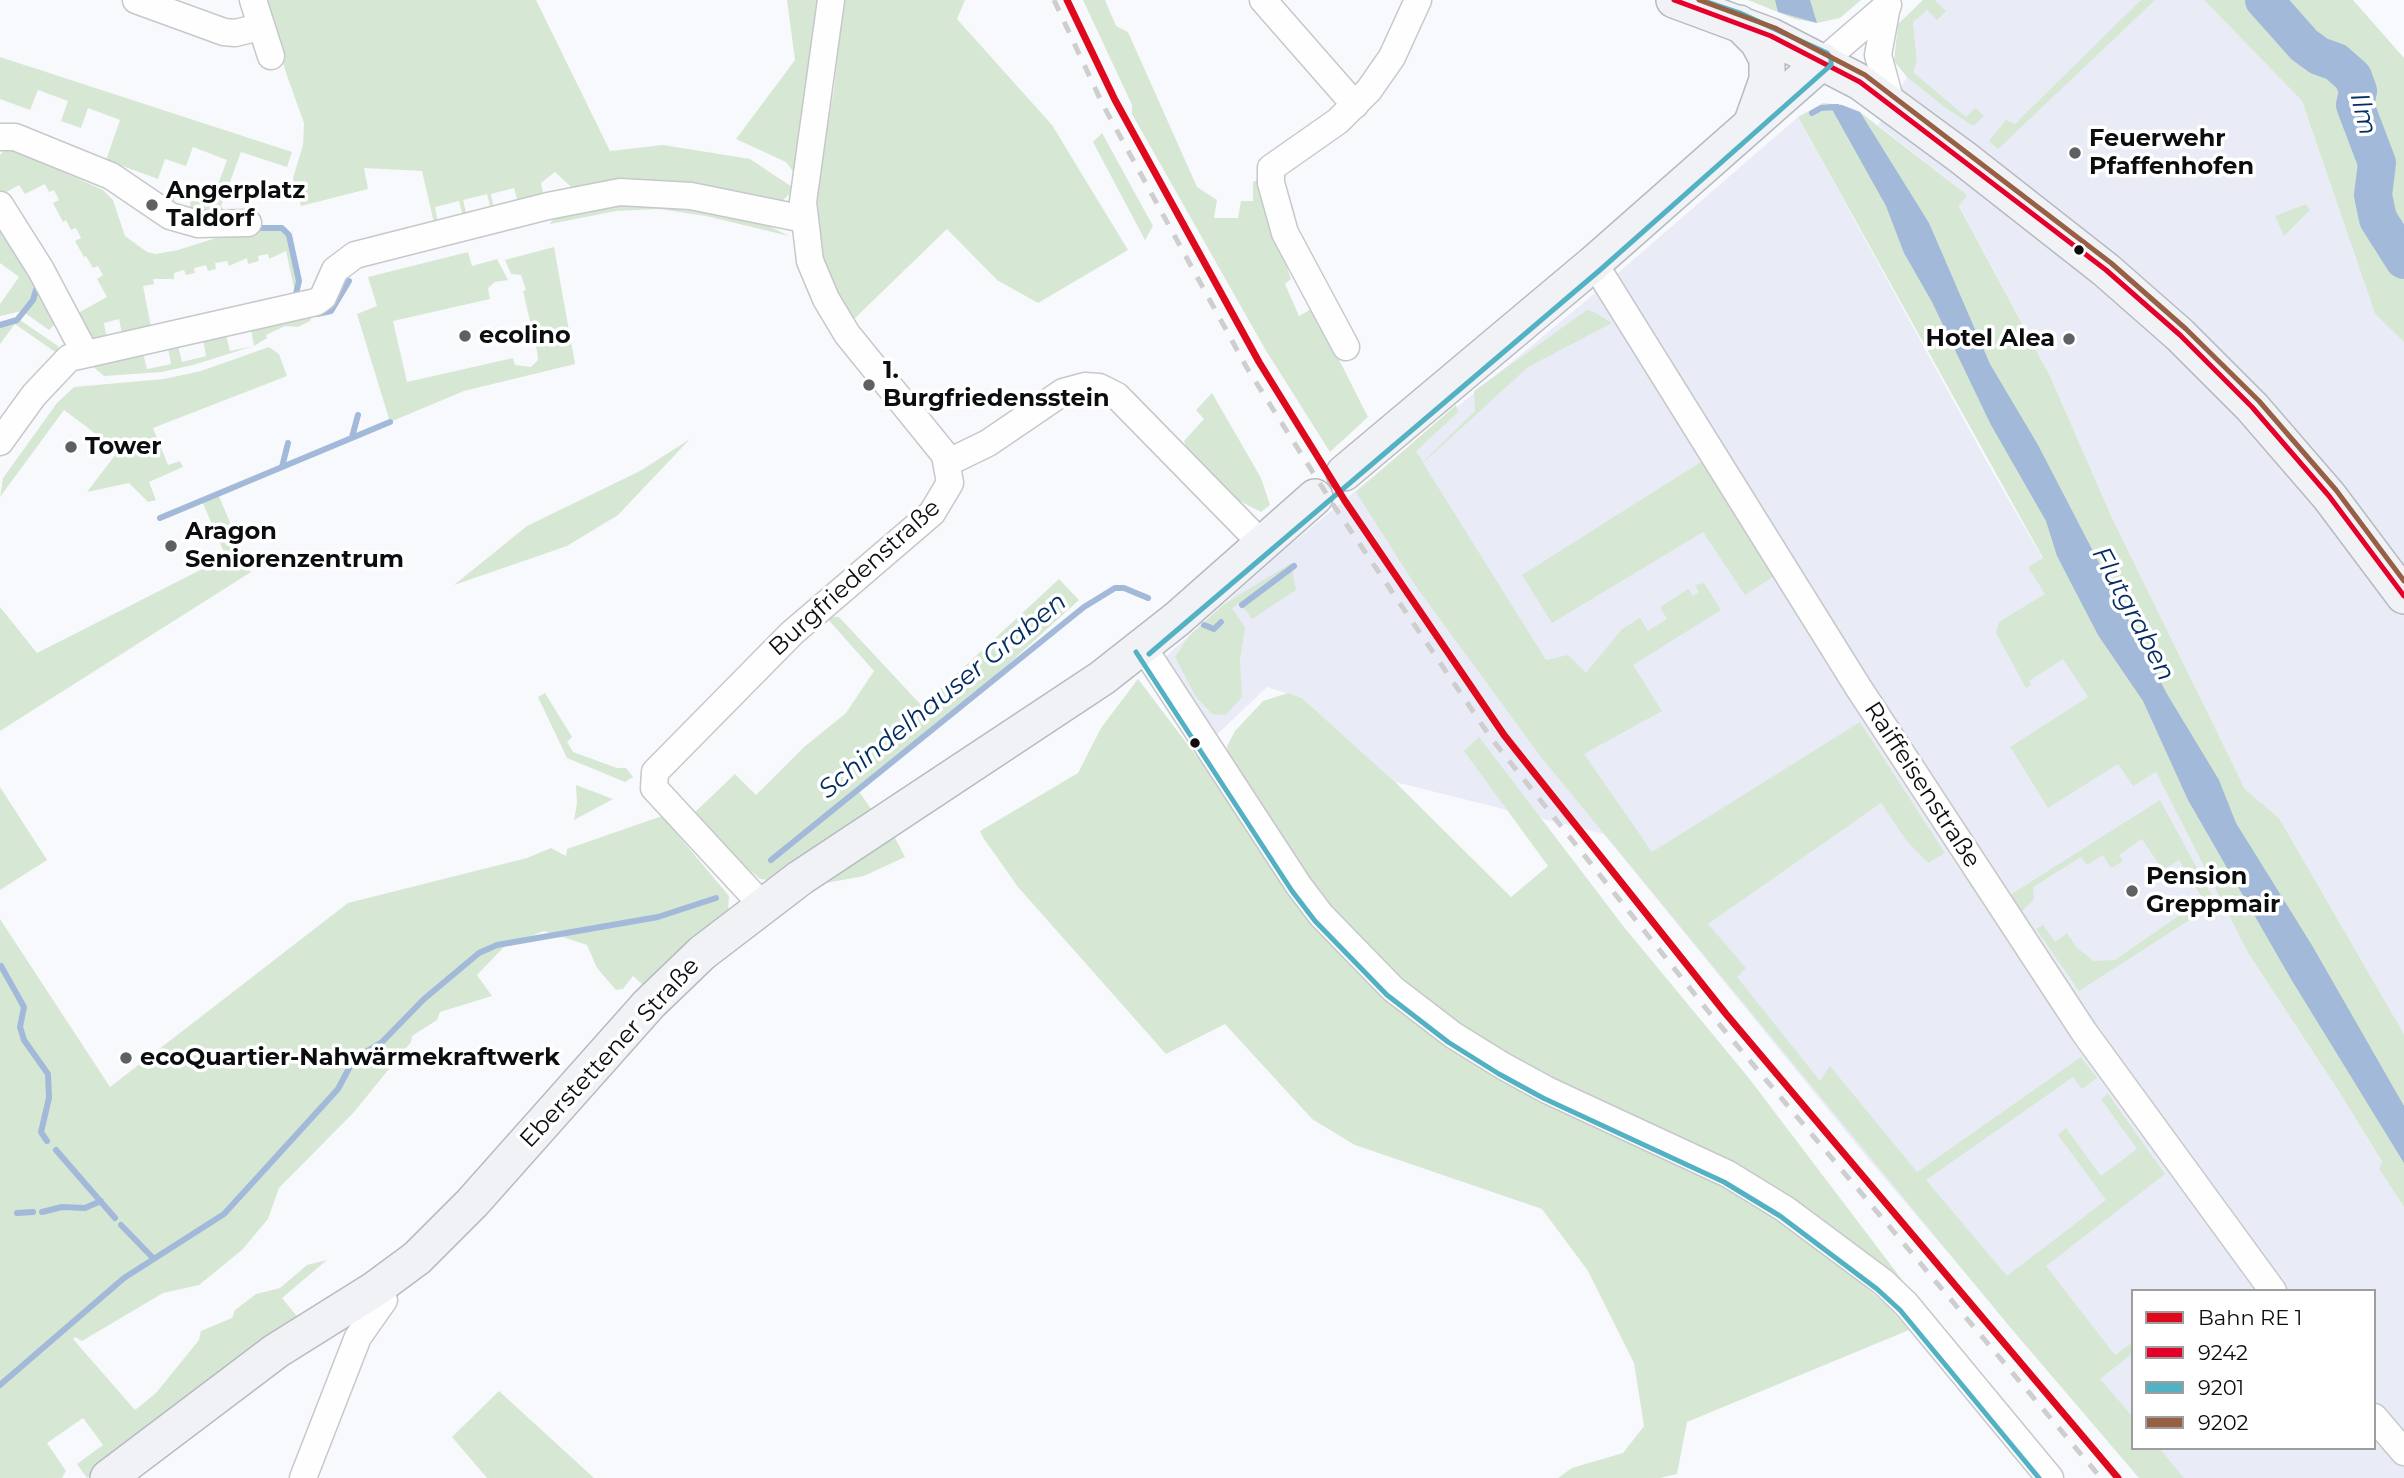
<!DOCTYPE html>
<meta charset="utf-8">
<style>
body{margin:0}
#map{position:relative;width:2404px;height:1478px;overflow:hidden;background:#f8f9fd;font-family:Montserrat,sans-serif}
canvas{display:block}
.legend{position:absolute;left:2131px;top:1289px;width:245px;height:161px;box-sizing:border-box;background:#fff;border:2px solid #9e9e9f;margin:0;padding:9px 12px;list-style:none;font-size:21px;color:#0c0d0f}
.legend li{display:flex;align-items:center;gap:14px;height:35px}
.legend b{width:35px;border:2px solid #9e9e9f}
</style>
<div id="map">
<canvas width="2404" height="1478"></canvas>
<ul class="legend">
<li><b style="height:9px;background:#df091d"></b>Bahn RE 1</li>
<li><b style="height:9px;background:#e4002b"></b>9242</li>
<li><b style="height:9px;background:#52b1c2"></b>9201</li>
<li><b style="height:9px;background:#975f44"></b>9202</li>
</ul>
</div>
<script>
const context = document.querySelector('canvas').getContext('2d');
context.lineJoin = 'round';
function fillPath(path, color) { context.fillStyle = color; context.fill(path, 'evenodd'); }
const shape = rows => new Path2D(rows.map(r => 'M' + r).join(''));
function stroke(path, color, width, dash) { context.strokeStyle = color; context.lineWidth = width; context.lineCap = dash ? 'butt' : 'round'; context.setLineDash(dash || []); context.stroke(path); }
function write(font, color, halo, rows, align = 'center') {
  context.font = font + ' Montserrat,sans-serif'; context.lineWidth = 7; context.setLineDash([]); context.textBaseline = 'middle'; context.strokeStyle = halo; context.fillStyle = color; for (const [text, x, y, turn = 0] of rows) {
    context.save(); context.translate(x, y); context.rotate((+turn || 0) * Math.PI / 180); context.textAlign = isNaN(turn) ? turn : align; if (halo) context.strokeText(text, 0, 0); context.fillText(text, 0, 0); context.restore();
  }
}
fillPath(shape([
 [1932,0,2204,0,2302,101,2375,314,2404,342,2404,1034,2279,818,2245,789,2113,520,2050,376,1959,205,1967,195,1878,125,1917,61,1913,22],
 [1798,117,1988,464,2089,639,2248,953,2338,1090,2382,1163,2379,1169,2404,1207,2404,1478,2139,1478,1865,1155,1604,834,1395,782,1302,698,1267,687,1205,746,1154,667,1284,550,1588,299],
 [2133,1291,2374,1291,2374,1448,2133,1448]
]), '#e9ecf6');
fillPath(shape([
 [266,0,536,0,610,151,663,145,750,159,795,189,781,202,580,189,571,187,555,172,541,183,544,198,518,203,514,188,491,194,494,209,491,210,487,194,463,200,467,216,463,217,459,201,435,207,438,222,434,223,422,171,364,168,368,189,301,206,293,178,303,145,304,123,286,73],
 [787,0,829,0,798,178,786,162,736,139,795,60],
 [843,0,965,0,957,19,1052,125,1128,250,1038,303,997,280,947,229,853,320,827,271,815,220,817,182,834,89],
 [1083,0,1105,0,1116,26,1128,32,1197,187,1217,200,1214,218,1238,218,1241,201,1253,201,1253,182,1264,176,1270,219,1291,279,1285,284,1299,316,1313,308,1368,417,1330,452,1265,349,1132,114,1132,105],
 [1748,0,1861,0,1840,18,1817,23,1795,19],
 [1923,0,1935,0,1946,11,1937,20,1927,10,1913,22,1917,61,1913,72,1966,117,1975,108,1984,116,1973,126,1943,106,1907,77,1894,61,1898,24],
 [2141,0,2155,0,1998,149,1989,141,2006,120,2015,124],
 [2204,0,2353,0,2404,58,2404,342,2375,314,2302,101],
 [0,57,292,152,287,167,241,152,221,206,226,213,211,218,190,209,191,191,213,198,227,160,193,147,186,166,165,159,158,179,106,160,120,120,88,108,81,128,61,121,68,101,38,90,30,110,0,99],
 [1823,103,1842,105,1860,112,1967,195,1959,206,2050,376,2113,520,2245,789,2279,818,2404,1034,2404,1207,2379,1169,2382,1162,2338,1090,2248,953,2156,772,2133,786,2118,764,2048,808,2014,753,2010,747,2088,697,2063,659,2029,681,2031,685,2026,688,1996,633,1999,622,2045,594,2028,567,2043,558,1798,117],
 [1102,133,1153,226,1145,240,1093,142],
 [8,147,103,190,113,200,125,236,147,252,156,254,178,250,248,228,282,228,291,240,299,292,296,297,286,251,269,259,268,254,258,256,259,261,248,264,247,258,229,266,227,261,215,263,216,269,208,271,206,265,194,268,195,273,186,275,184,270,174,273,174,279,153,279,154,284,143,286,152,332,123,338,119,319,104,323,107,341,94,339,78,313,107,297,97,279,103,275,98,266,93,268,86,256,84,257,75,241,81,238,76,228,71,230,66,220,63,222,53,203,59,200,54,190,49,192,45,184,25,194,19,185,3,194,0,191,0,155],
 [628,203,671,203,763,223,789,236,706,216,659,209,616,211,550,224,554,217],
 [2306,204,2310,210,2284,236,2275,216],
 [0,219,67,335,54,325,49,330,22,311,0,316,0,304,19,277,0,263],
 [554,247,575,364,464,391,390,422,357,314,377,306,368,277,468,252,472,266,497,259,508,280,495,282,488,288,490,299,393,321,407,382,513,358,515,365,531,367,538,360,537,351,523,291,526,290,521,275,511,274,505,260],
 [1587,310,1594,312,1612,323,1528,367,1423,463,1546,660,1568,655,1586,673,1622,629,1640,618,1648,631,1667,619,1660,607,1688,589,1693,596,1699,592,1695,585,1704,583,1721,610,1633,665,1662,711,1584,754,1652,852,1860,722,1945,853,1928,863,1906,840,1881,803,1708,924,1746,968,1737,977,1820,1081,1830,1066,1917,1172,2081,1057,2097,1078,2082,1089,2073,1077,1926,1180,2007,1276,2106,1200,2058,1135,2066,1128,2101,1176,2137,1149,2101,1099,2108,1094,2165,1174,2046,1266,2115,1355,2133,1342,2133,1353,2100,1379,2133,1417,2133,1448,2159,1448,2184,1478,2139,1478,2009,1326,1541,757,1415,585,1356,492,1456,405,1458,412,1416,451,1423,462,1475,411,1474,391],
 [313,315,310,321,298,327,285,326,266,335,267,338,254,346,193,365,162,372,104,376,91,365,143,353,147,369,171,364,168,348,178,346,182,362,206,356,203,340,226,335,230,351,254,346,251,330],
 [17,318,58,346,58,354,15,324,0,344,0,323],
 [269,347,279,354,287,376,153,428,168,465,180,461,183,467,149,482,156,500,148,502,129,483,87,492,116,454,103,444,104,440,64,410,0,497,3,478,57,403,74,387,164,379,201,371],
 [1212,393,1261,478,1270,505,1261,512,1232,497,1194,464,1184,441,1204,419,1196,410],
 [690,439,618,515,567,546,454,585,527,526,640,471],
 [1701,462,1773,577,1745,595,1703,532,1552,623,1522,575],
 [218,494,251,572,0,731,0,607,37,653,226,557,202,501],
 [1291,563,1296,590,1252,619,1240,603,1232,608,1245,628,1240,659,1242,697,1226,715,1212,714,1196,697,1175,657,1189,636,1223,605],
 [1059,579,1079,600,959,709,858,790,874,813,770,880,760,879,746,867,693,814,735,774,756,795,804,747,846,713,874,671,825,616,839,617,922,706],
 [1138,679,1207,770,1286,887,1385,998,1738,1192,1822,1250,1890,1308,1909,1330,1687,1422,1677,1474,1660,1478,1558,1478,1572,1468,1623,1453,1644,1426,1634,1363,1588,1271,1542,1209,1355,1145,1312,1119,1225,1024,1166,1054,1018,887,982,836,980,831,1078,773,1101,728],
 [545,693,572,737,567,742,573,752,617,768,626,768,633,777,625,782,567,758,538,697],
 [1288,693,1302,698,1395,782,1511,897,1548,866,1464,751,1479,737,1624,927,1748,1077,1903,1281,1883,1273,1759,1178,1709,1150,1535,1077,1410,990,1316,893,1228,758,1227,746,1235,731,1263,701],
 [576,785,613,799,574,820,577,803],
 [0,787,47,860,0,890],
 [2160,800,2216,903,2079,991,2036,929,2043,925,2055,942,2067,933,2077,948,2094,961,2115,960,2203,899,2179,860,2163,870,2142,839,2119,855,2123,861,2111,868,2103,855,2087,865,2081,857,2033,887,2034,899,2021,912,2010,895],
 [662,816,729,896,728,915,645,987,633,976,623,989,616,990,597,968,587,945,544,931,505,946,477,975,492,996,440,1012,437,1020,412,1036,411,1042,354,1112,279,1188,268,1219,242,1250,199,1285,163,1293,82,1341,75,1337,73,1339,135,1410,156,1393,199,1340,201,1331,232,1318,235,1310,256,1294,280,1288,307,1265,327,1260,282,1298,300,1320,87,1478,77,1464,103,1445,83,1418,47,1443,66,1471,62,1478,0,1478,0,919,110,1087,348,903,527,858,551,848,566,856,567,849],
 [892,832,905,857,864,876,815,885],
 [499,1391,594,1478,487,1478,452,1437]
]), '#d6e8d3');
fillPath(shape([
 [1775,0,1810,0,1817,23,1778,12],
 [1829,104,1842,105,1860,112,1929,223,1990,364,2038,445,2167,694,2219,780,2236,823,2313,947,2404,1106,2404,1163,2291,979,2188,800,2143,701,2098,635,2057,556,2046,521,1991,425,1932,302,1904,253,1886,206]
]), '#a3b9d9');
stroke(shape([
 [1812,113,1821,108,1837,107],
 [170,205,172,187],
 [253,228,282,228,289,235,299,281,295,298],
 [317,314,331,311,349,281],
 [0,325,17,320,33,300,38,284],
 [352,437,358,415],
 [282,467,288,443],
 [160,518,390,422],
 [1242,605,1294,566],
 [1204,625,1214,629,1221,622],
 [771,860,1084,607,1115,588,1124,588,1148,598],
 [1,966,24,1007,20,1027,24,1040,48,1074,49,1098,41,1132,47,1141],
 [56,1150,115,1218],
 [42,1212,62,1207,85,1208,101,1201],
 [17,1213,33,1212],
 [121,1225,153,1258],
 [0,1385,124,1278,224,1214,338,1089,354,1059,382,1042,424,999,479,953,497,945,658,917,716,898]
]), '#a3b9d9', 6);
stroke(shape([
 [2264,0,2304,45,2319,56,2336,62,2353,77,2358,91,2355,105,2377,163,2373,195,2378,219,2404,260]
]), '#a3b9d9', 38);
const minor = shape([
 [136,0,224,32,235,33,260,27],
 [253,0,271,56],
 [1263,0,1355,105],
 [1887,6,1878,55,1891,103],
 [1823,61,1888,5],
 [0,137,15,137,111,176,170,216,198,224,248,223],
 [0,205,41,270,85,353],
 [1594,263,1858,687,2084,1032,2273,1291],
 [1346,347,1285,233,1271,183,1271,168,1338,121,1369,90,1392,57,1418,0],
 [0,442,34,395,69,358,316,302,323,297,335,270,355,255,548,206,620,192,691,196,804,219],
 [949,462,988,443,1063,392,1085,386,1099,387,1117,396,1262,544],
 [1143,647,1299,886,1321,915,1393,989,1453,1035,1503,1066,1547,1090,1728,1174,1785,1209,1883,1282,1906,1304,2050,1478],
 [763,906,654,788,655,772,792,633,932,513,950,483,945,455,847,334,826,299,810,261,803,202,831,0],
 [2374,1417,2404,1452],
 [303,1478,358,1337,384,1300,375,1289]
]);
const major = shape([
 [1674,0,1771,36,1860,82,1962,157,2106,270,2180,335,2252,407,2329,496,2404,596],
 [1739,23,1758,42,1767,59,1767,80,1752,122],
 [1344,473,1594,263,1823,61],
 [108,1478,276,1351,375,1289,417,1258,472,1203,649,1004,702,953,800,878,1102,678,1177,619,1315,497]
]);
stroke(minor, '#c6c8ca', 29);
stroke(major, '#b7bac1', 38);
stroke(minor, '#fefeff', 26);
stroke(major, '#f1f2f6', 35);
stroke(shape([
 [1054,0,1103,105,1247,368,1336,509,1491,738,1708,1011,2101,1478]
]), '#cecece', 5, [12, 12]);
stroke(shape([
 [1674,0,1771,36,1860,82,2106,270,2180,335,2252,407,2329,496,2404,596]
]), '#e4002b', 5);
stroke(shape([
 [1136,652,1292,891,1315,921,1387,995,1448,1042,1499,1074,1543,1098,1724,1182,1780,1216,1877,1289,1900,1310,2039,1478],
 [1149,654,1600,270,1831,65,1831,58,1827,53,1740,13,1701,0]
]), '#52b1c2', 5);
stroke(shape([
 [1699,0,1775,28,1865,75,2111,263,2186,329,2259,401,2336,490,2404,581]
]), '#975f44', 5);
stroke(shape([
 [1067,0,1115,100,1259,362,1345,501,1504,735,1726,1014,2118,1478]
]), '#df091d', 7);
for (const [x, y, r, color] of [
 [2075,153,7,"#5f6062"],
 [152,205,7,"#5f6062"],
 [2079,250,6,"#0c0d0f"],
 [465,336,7,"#5f6062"],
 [2069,339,7,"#5f6062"],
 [869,385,7,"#5f6062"],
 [71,447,7,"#5f6062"],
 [171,546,7,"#5f6062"],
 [1195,743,6,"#0c0d0f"],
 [2132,891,7,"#5f6062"],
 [126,1058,7,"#5f6062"]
]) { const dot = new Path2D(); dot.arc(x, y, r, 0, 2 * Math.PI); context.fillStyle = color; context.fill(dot); stroke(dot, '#fff', 2.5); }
write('bold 24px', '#0c0d0f', '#fff', [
 ["Feuerwehr",2089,139],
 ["Pfaffenhofen",2089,167],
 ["Angerplatz",166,191],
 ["Taldorf",166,219],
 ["ecolino",479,336],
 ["Hotel Alea",2055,339,"right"],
 ["1.",883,371],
 ["Burgfriedensstein",883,399],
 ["Tower",85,447],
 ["Aragon",185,532],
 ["Seniorenzentrum",185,560],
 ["Pension",2146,877],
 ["Greppmair",2146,905],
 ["ecoQuartier-Nahwärmekraftwerk",140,1058]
], 'left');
write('24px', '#0c0d0f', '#fff', [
 ["Burgfriedenstraße",855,578,-42],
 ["Raiffeisenstraße",1922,785,57],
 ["Eberstettener Straße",610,1053,-47]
]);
write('italic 26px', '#042e63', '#fff', [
 ["Ilm",2363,114,76],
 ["Flutgraben",2133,614,62],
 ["Schindelhauser Graben",943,696,-39]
]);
</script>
